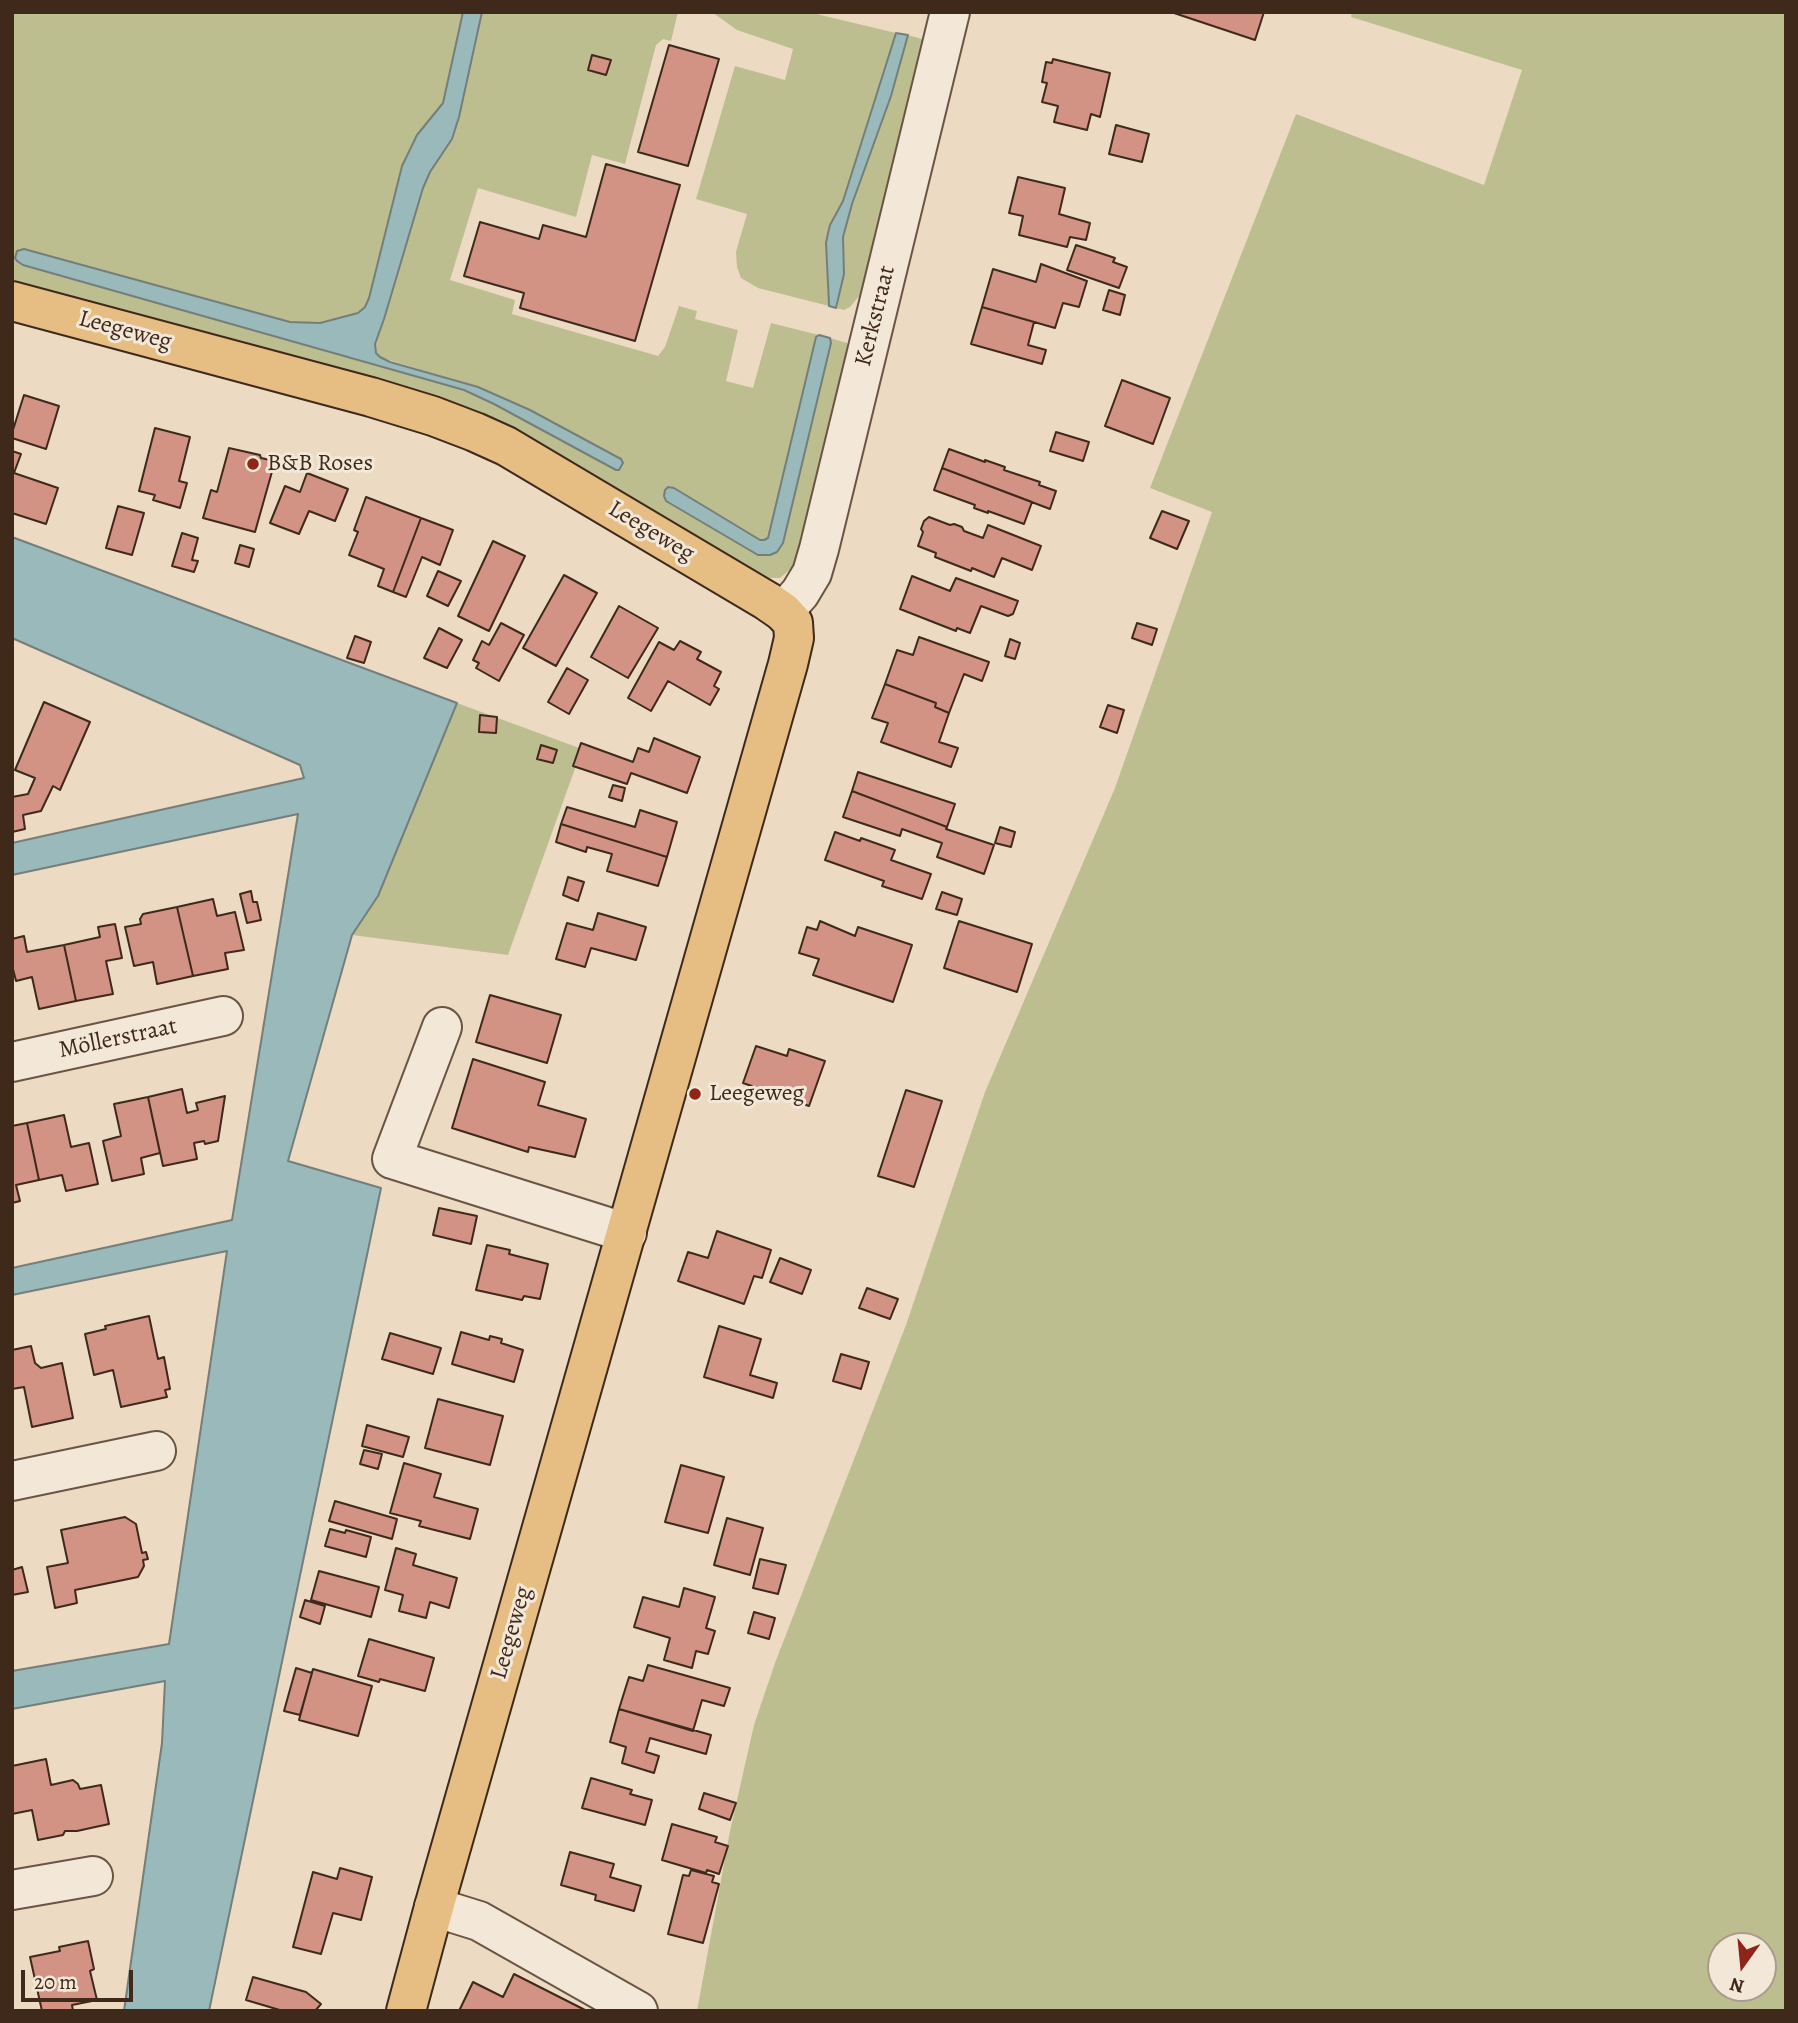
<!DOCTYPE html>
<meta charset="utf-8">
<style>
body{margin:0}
#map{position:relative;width:1798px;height:2023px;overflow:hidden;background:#ecdac3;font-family:Alegreya,serif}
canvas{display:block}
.frame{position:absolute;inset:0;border:14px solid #3e291b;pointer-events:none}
.north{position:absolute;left:1707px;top:1932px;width:70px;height:70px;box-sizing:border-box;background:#f3e7d8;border:2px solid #ab9b8c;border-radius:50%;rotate:195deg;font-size:19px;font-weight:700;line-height:28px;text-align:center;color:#3e291b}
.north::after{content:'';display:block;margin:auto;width:24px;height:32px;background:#8f2418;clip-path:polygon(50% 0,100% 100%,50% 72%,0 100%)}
.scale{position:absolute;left:21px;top:1970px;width:112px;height:32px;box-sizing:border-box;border:4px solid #3e291b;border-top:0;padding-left:9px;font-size:21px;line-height:24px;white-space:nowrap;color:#3e291b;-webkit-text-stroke:5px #f3e7d8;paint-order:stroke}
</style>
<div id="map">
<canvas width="1798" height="2023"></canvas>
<div class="frame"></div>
<div class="north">N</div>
<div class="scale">20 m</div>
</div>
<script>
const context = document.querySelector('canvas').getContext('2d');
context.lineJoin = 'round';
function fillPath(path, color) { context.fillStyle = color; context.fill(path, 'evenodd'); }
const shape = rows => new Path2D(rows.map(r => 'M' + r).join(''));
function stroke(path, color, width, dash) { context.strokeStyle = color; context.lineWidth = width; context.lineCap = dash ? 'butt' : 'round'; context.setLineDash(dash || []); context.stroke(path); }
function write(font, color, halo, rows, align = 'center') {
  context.font = font + ' Alegreya,serif'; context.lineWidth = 6; context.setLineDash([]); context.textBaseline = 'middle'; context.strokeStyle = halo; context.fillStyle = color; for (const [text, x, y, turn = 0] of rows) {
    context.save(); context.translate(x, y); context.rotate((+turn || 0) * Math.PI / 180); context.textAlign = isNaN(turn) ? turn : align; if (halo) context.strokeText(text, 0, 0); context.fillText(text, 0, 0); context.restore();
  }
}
fillPath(shape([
 [12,12,463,12,443,103,429,121,402,166,369,298,365,307,357,313,320,323,290,323,24,249,23,265,464,390,494,404,619,470,621,459,550,420,478,387,379,357,376,353,375,344,384,319,423,188,430,172,452,139,459,117,482,12,678,12,671,41,663,39,656,45,625,164,592,155,576,217,478,188,450,280,515,300,512,314,658,356,665,347,679,306,697,311,695,319,738,330,726,381,753,388,771,323,819,335,816,337,768,538,764,541,760,540,674,488,758,555,770,555,777,552,783,543,831,343,830,338,847,343,850,348,796,564,780,578,762,578,603,488,12,284],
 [712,12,808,12,896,33,843,201,830,225,828,233,826,243,829,306,758,288,741,278,737,267,736,252,747,214,696,199,735,66,785,80,793,49,737,30],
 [1352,12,1786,12,1786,2011,697,2011,730,1831,754,1725,775,1663,906,1325,985,1092,1115,788,1212,512,1150,488,1296,114,1484,185,1522,70,1351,17],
 [1721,1946,1763,1946,1763,1988,1721,1988],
 [908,35,922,39,924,41,908,115,861,294,850,307,844,310,836,308,838,306,843,237,852,204,891,96],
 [457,703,582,749,508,955,352,935,378,896]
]), '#bdbe90');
const water = shape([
 [463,12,482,12,459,117,452,139,430,172,423,188,384,319,375,344,376,353,380,357,390,362,478,387,530,410,621,459,623,463,619,470,616,470,494,404,464,390,23,265,17,261,15,258,17,251,24,249,290,322,320,323,358,313,365,307,369,298,402,166,417,135,443,103,463,12],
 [896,33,908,35,891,96,852,204,843,237,844,274,836,308,829,306,829,304,826,243,828,233,830,225,843,201,896,33],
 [819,335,830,338,831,343,783,543,777,552,770,555,758,555,666,501,664,496,665,490,668,487,674,488,760,540,764,540,768,538,816,337,819,335],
 [12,537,457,703,378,896,352,935,288,1161,381,1188,209,2011,124,2011,162,1743,165,1681,12,1709,12,1671,169,1644,227,1251,12,1295,12,1268,232,1220,298,814,12,875,12,843,304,778,300,765,12,638,12,537]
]);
fillPath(water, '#9ab9ba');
stroke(water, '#757f7a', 2);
const building = shape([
 [1171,12,1264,12,1255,40,1171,12],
 [669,45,719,59,688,166,638,152,669,45],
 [592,55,611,60,606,75,588,70,592,55],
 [1053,59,1110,73,1100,117,1091,114,1087,130,1054,122,1058,106,1042,102,1047,83,1042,82,1046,62,1052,63,1053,59],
 [1116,125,1149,134,1142,162,1109,154,1116,125],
 [606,164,680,185,635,341,520,308,524,293,464,276,480,222,539,239,543,225,586,237,606,164],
 [1018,177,1065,188,1059,214,1090,223,1086,240,1070,237,1067,247,1019,235,1023,216,1009,213,1018,177],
 [1076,245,1115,258,1113,262,1127,267,1119,288,1067,270,1076,245],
 [1041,264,1087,281,1079,307,1063,303,1055,328,982,307,993,269,1036,282,1041,264],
 [1109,290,1125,295,1120,315,1103,310,1109,290],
 [982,307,1034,322,1028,345,1046,350,1042,364,971,344,982,307],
 [1122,380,1170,398,1153,444,1105,426,1122,380],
 [24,395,59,406,46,449,12,438,12,433,24,395],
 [155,428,190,437,179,481,187,483,180,508,153,500,155,495,139,491,155,428],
 [1056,432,1089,442,1083,461,1050,451,1056,432],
 [229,448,260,455,261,458,275,461,255,532,203,518,211,490,217,492,229,448],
 [949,449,985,462,985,460,1005,467,1004,470,1040,482,1039,485,1056,491,1050,509,942,468,949,449],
 [12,451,21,454,14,473,58,488,46,524,12,513,12,451],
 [942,468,1032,502,1024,524,988,511,988,513,974,508,975,505,934,490,942,468],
 [307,473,348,489,335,521,309,511,299,534,270,523,285,486,300,492,307,473],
 [366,497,421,518,393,592,378,586,384,569,349,555,358,532,354,530,366,497],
 [118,506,144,513,132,555,106,548,118,506],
 [1162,511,1189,521,1177,549,1150,538,1162,511],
 [929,517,950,525,954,524,962,527,964,531,983,538,988,525,1041,546,1032,570,1002,558,994,577,972,568,971,571,935,557,936,553,918,546,923,532,921,529,924,521,929,517],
 [421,518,453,530,440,565,422,557,406,597,393,592,421,518],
 [182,533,198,538,192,560,198,561,194,572,172,566,182,533],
 [493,541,525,556,489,631,458,616,493,541],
 [240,545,254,549,249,567,235,563,240,545],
 [438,571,461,581,448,606,427,596,438,571],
 [564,575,597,593,556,666,523,648,564,575],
 [912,576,950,591,956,578,1018,601,1013,614,1008,616,981,606,970,633,957,628,956,631,900,609,912,576],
 [619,606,658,628,628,678,591,657,619,606],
 [501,623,524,635,499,681,476,668,479,663,473,660,482,641,489,645,501,623],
 [1137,623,1157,629,1152,645,1132,638,1137,623],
 [439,628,462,640,447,668,424,658,439,628],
 [355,636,371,642,364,663,347,658,355,636],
 [919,637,989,662,982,681,964,674,949,713,935,707,936,703,885,684,897,650,913,655,919,637],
 [1010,639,1020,643,1015,659,1005,656,1010,639],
 [680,641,701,652,697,659,721,672,714,686,719,689,710,705,668,681,651,711,628,698,659,642,674,650,680,641],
 [567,668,588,680,569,714,548,702,567,668],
 [885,684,936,703,935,707,949,713,939,742,958,748,951,767,881,742,888,723,872,718,885,684],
 [44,702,90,722,60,790,53,786,41,811,23,815,25,829,12,832,12,797,28,794,35,778,15,770,44,702],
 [1108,705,1124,710,1117,733,1100,727,1108,705],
 [480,715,497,717,496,733,479,732,480,715],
 [654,738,700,757,687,793,631,773,627,784,573,766,581,743,633,762,638,748,649,752,654,738],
 [541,745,557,750,553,763,537,759,541,745],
 [858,772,955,804,947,827,852,791,858,772],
 [613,785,625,788,622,801,609,797,613,785],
 [852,791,947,827,946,829,994,845,984,874,937,857,942,843,902,829,900,836,843,817,852,791],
 [567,807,635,827,640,810,677,822,667,857,561,824,567,807],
 [561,824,667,857,658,886,607,871,612,854,587,847,586,852,556,842,561,824],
 [1000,827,1015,832,1011,847,995,843,1000,827],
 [835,832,860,841,861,838,895,850,891,860,931,874,922,899,882,886,884,881,825,860,835,832],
 [568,877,584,882,578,901,563,895,568,877],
 [251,891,253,902,257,902,261,920,247,923,240,894,251,891],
 [942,892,962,899,957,915,936,909,942,892],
 [213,899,217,916,235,912,244,950,225,953,228,969,193,976,177,907,213,899],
 [177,907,193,976,157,984,153,962,134,966,125,927,141,924,140,919,143,914,177,907],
 [598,913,646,927,636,960,591,948,585,967,556,959,567,923,593,930,598,913],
 [820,921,855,936,858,927,912,945,893,1002,813,975,819,959,799,953,807,927,817,930,820,921],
 [959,921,1032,944,1017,992,944,968,959,921],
 [115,924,122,958,106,961,113,994,76,1001,64,945,100,937,98,927,115,924],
 [24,936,27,952,64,945,76,1001,39,1009,32,977,16,981,12,965,12,939,24,936],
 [490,995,561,1015,547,1063,476,1042,490,995],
 [756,1046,787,1056,789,1049,825,1061,809,1106,743,1083,756,1046],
 [473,1059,545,1082,538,1105,586,1119,575,1157,529,1147,528,1152,452,1128,473,1059],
 [182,1089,187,1113,198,1110,196,1103,225,1096,218,1141,205,1144,204,1141,194,1143,197,1159,163,1166,148,1097,182,1089],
 [906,1090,942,1101,914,1187,878,1176,906,1090],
 [148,1097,160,1153,141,1158,144,1174,112,1181,103,1141,121,1136,114,1104,148,1097],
 [64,1115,71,1147,89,1143,98,1184,66,1191,62,1175,39,1180,27,1123,64,1115],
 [27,1123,39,1180,16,1185,20,1201,12,1203,12,1126,27,1123],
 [439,1208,477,1216,471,1244,433,1235,439,1208],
 [717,1231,771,1250,762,1278,754,1276,744,1304,678,1281,688,1252,708,1258,717,1231],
 [487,1245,510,1250,509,1254,548,1264,540,1299,524,1296,522,1300,476,1290,487,1245],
 [780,1258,811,1270,802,1294,770,1282,780,1258],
 [867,1288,898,1299,890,1319,859,1308,867,1288],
 [149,1316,158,1359,164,1357,170,1389,165,1390,167,1397,121,1407,113,1370,94,1375,85,1334,106,1329,105,1326,149,1316],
 [719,1326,761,1339,750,1375,777,1383,773,1398,704,1377,719,1326],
 [461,1332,489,1340,490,1336,502,1339,501,1343,523,1350,514,1382,452,1364,461,1332],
 [390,1333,441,1348,433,1374,382,1359,390,1333],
 [31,1346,35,1363,41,1368,62,1363,73,1418,32,1427,24,1387,12,1389,12,1350,31,1346],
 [841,1354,869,1362,861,1389,833,1381,841,1354],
 [438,1399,503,1416,490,1465,425,1448,438,1399],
 [367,1425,409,1437,403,1457,362,1446,367,1425],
 [364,1450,382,1454,378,1469,360,1464,364,1450],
 [404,1463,441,1474,434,1497,478,1509,470,1539,419,1526,421,1521,390,1513,404,1463],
 [681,1465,724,1477,708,1533,665,1522,681,1465],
 [335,1501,397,1519,392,1539,329,1521,335,1501],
 [125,1517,136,1524,142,1553,146,1552,148,1559,143,1560,144,1566,138,1577,75,1590,77,1603,55,1608,47,1567,68,1563,61,1530,125,1517],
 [727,1518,763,1528,750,1575,714,1565,727,1518],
 [330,1529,345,1533,346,1530,371,1537,366,1557,325,1546,330,1529],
 [396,1548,416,1554,413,1565,457,1578,449,1608,430,1602,426,1618,399,1611,403,1595,385,1590,396,1548],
 [760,1559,786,1565,778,1594,753,1588,760,1559],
 [22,1567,28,1592,12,1595,12,1570,22,1567],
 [319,1571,379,1587,371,1617,311,1600,319,1571],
 [684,1588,715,1597,706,1628,715,1631,708,1654,696,1651,692,1668,664,1660,670,1638,634,1627,643,1597,679,1607,684,1588],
 [305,1600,325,1606,320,1624,300,1617,305,1600],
 [754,1612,775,1618,769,1639,748,1633,754,1612],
 [369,1639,434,1658,425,1691,380,1679,379,1682,358,1676,369,1639],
 [648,1665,730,1688,724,1706,702,1700,693,1731,619,1709,629,1677,643,1681,648,1665],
 [296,1668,312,1673,300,1715,284,1711,296,1668],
 [313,1669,372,1686,358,1736,299,1720,313,1669],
 [619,1709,711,1735,706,1754,650,1738,646,1752,659,1756,654,1773,622,1763,626,1747,610,1742,619,1709],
 [46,1759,51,1785,73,1780,78,1784,80,1789,101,1785,109,1824,77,1831,65,1831,63,1835,38,1840,32,1810,12,1814,12,1766,46,1759],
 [591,1778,632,1790,630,1794,652,1800,645,1825,582,1808,591,1778],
 [704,1793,736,1803,730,1820,699,1809,704,1793],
 [672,1824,717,1837,715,1842,728,1846,719,1874,707,1870,706,1873,662,1860,672,1824],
 [570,1852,614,1864,610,1877,641,1886,634,1911,595,1900,596,1895,561,1885,570,1852],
 [340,1868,372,1877,361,1920,333,1913,321,1954,293,1947,313,1872,337,1879,340,1868],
 [691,1870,714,1876,712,1882,719,1884,703,1943,668,1934,683,1875,689,1876,691,1870],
 [88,1941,94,1969,90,1971,97,2000,72,2005,73,2011,42,2011,30,1957,60,1951,59,1947,88,1941],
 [514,1974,587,2011,459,2011,473,1982,503,1997,514,1974],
 [253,1977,306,1992,321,2004,315,2011,283,2011,246,2000,253,1977]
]);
fillPath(building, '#d29284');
stroke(building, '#3e291b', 2);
const minor = shape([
 [783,612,800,593,812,573,819,549,950,12],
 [442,1027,392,1159,627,1233],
 [12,1062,223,1016],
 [12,1481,156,1451],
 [12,1890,93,1876],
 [434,1907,479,1921,638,2011]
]);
const major = shape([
 [12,301,371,397,433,416,475,432,506,446,767,601,783,612,793,623,794,638,788,664,434,1907,406,2011]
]);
stroke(minor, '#6a5545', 42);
stroke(major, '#3e291b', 42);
stroke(minor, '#f3e7d8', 38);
stroke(major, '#e6bd82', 38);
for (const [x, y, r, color] of [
 [253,464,7,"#8f2418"],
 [695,1094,7,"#8f2418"]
]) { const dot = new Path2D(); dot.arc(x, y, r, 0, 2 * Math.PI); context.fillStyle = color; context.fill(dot); stroke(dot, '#f3e7d8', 2.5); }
write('24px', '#3e291b', '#f3e7d8', [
 ["Kerkstraat",876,316,-76],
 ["Leegeweg",125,331,15],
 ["Leegeweg",651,532,31],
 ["Möllerstraat",118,1039,-12],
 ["Leegeweg",512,1633,-74]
]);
write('24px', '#3e291b', '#f3e7d8', [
 ["B&B Roses",267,464],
 ["Leegeweg",709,1094]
], 'left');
</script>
